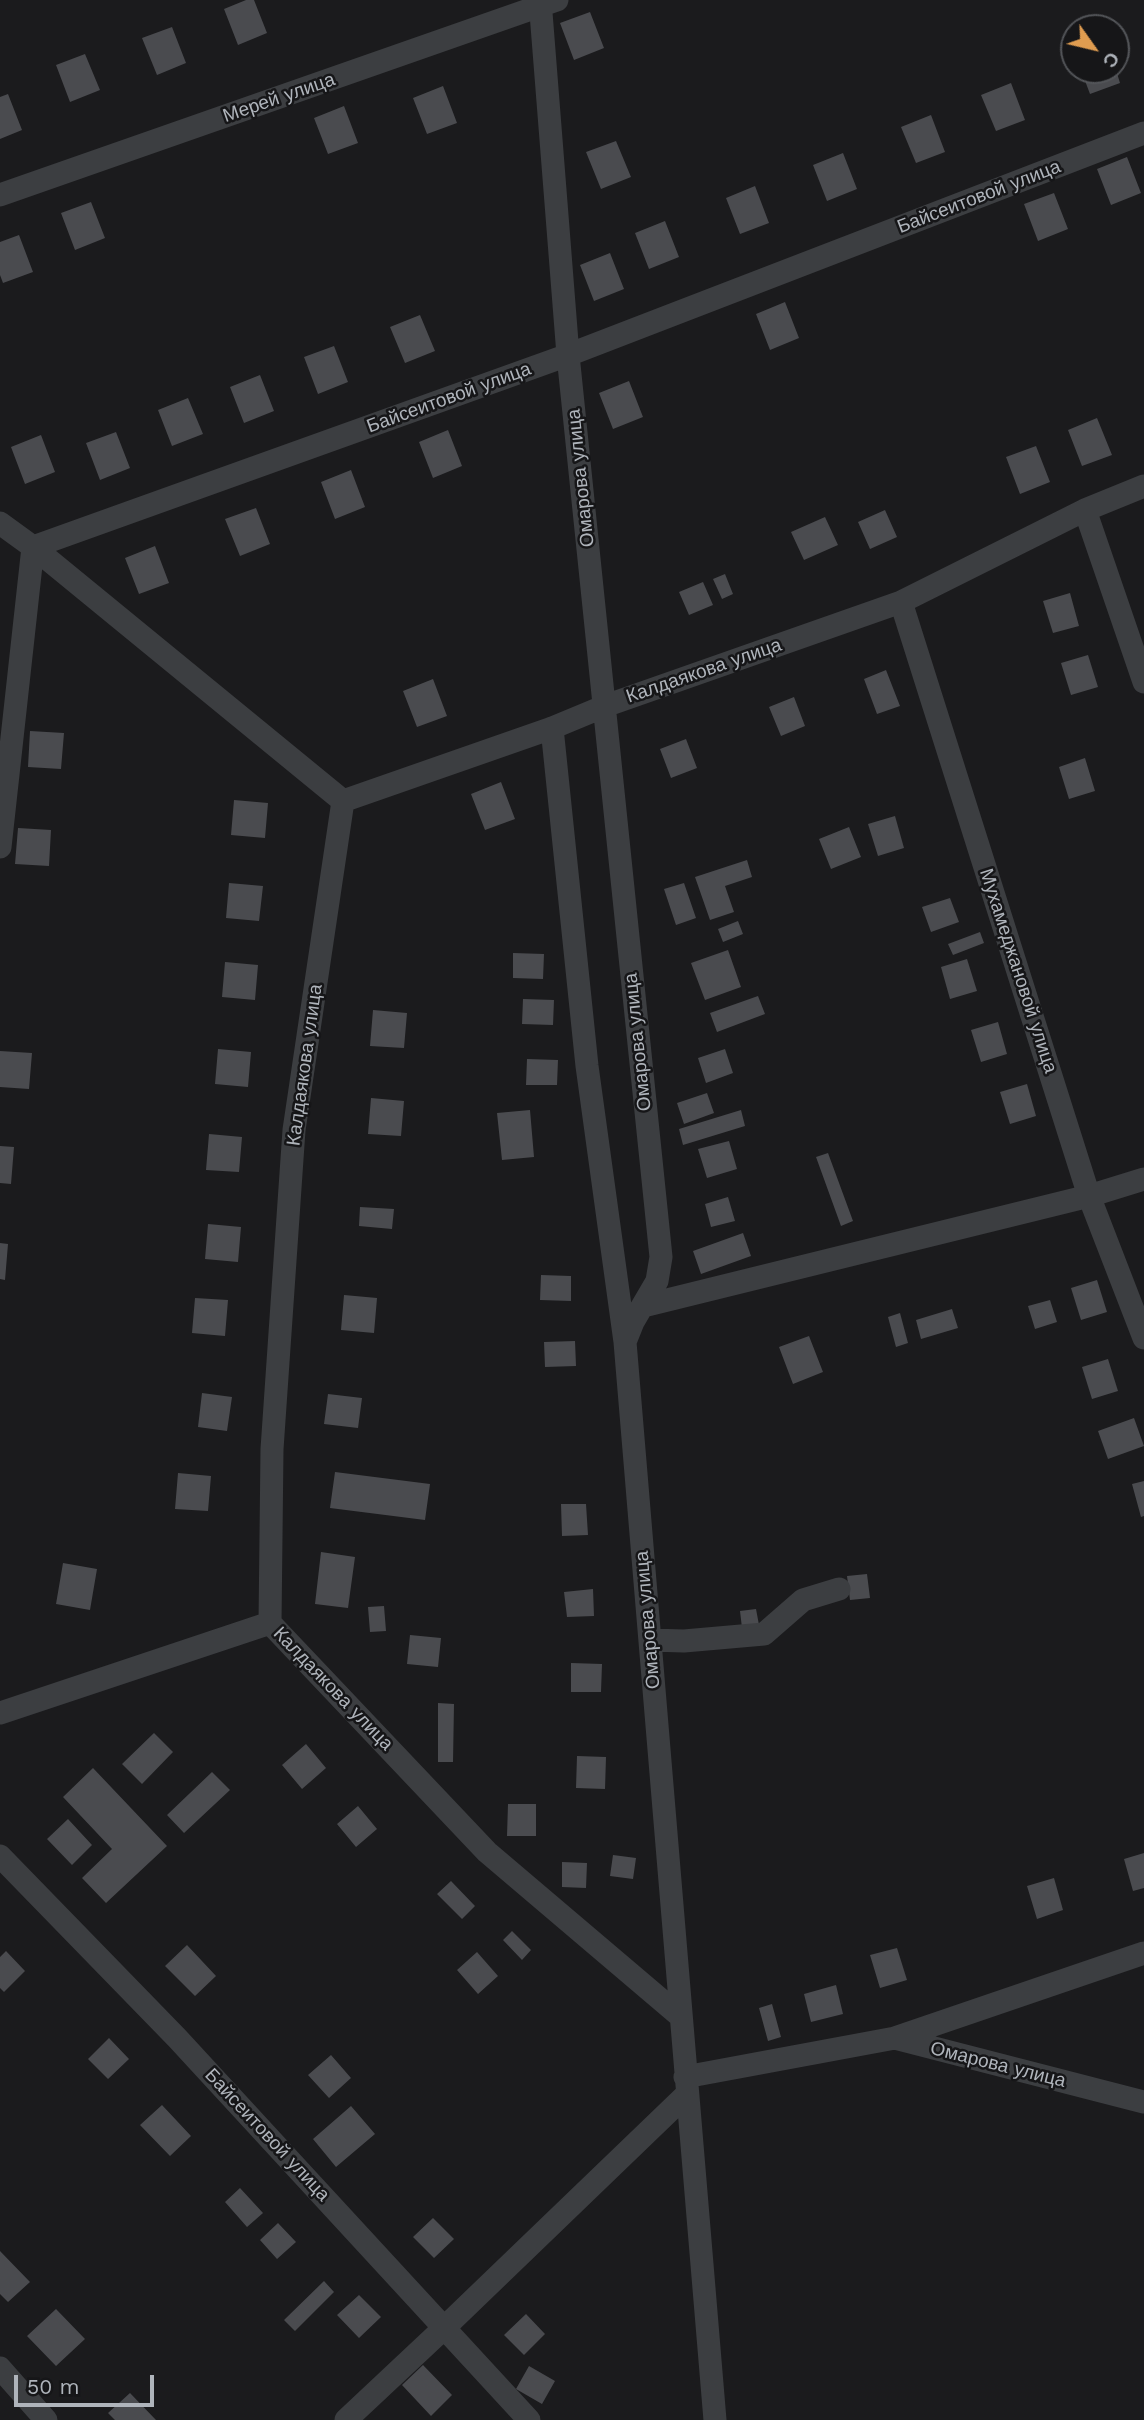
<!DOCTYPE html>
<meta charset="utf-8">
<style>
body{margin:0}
#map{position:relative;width:1144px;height:2420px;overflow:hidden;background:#1b1b1d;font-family:"Work Sans",sans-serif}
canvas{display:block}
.north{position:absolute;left:1060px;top:14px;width:70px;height:70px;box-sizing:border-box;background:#161618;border:2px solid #535559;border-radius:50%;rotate:124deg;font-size:19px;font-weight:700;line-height:28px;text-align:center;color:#afb4bb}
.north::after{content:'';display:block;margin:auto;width:24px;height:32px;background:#df9c50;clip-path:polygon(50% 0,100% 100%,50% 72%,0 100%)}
.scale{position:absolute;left:14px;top:2375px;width:140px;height:32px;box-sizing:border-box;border:4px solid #afb4bb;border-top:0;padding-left:9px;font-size:21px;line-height:24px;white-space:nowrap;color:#afb4bb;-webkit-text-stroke:5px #161618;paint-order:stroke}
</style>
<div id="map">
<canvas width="1144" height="2420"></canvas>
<div class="north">С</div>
<div class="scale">50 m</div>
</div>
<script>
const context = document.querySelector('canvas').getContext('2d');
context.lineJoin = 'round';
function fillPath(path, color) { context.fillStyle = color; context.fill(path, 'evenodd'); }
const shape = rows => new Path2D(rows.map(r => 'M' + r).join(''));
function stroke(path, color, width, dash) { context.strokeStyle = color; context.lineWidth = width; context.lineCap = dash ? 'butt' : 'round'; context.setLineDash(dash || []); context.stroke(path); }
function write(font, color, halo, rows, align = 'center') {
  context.font = font + ' "Work Sans",sans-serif'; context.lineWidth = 5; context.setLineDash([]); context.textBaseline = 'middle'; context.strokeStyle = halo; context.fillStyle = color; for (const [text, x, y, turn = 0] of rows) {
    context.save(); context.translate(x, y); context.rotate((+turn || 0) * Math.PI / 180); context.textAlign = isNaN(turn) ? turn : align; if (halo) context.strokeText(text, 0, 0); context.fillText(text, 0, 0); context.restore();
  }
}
fillPath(shape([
 [246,0,254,0,267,33,238,45,224,9],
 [590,12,604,48,574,60,560,23],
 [172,27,186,63,157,75,142,38],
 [85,54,100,90,70,102,56,65],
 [1081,70,1116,70,1120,83,1090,94],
 [1011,83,1025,120,996,131,981,95],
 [443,86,457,123,427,134,413,98],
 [8,94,22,130,0,139,0,97],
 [344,106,358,143,328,154,314,118],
 [931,115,945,152,916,163,901,127],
 [616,141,631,177,601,189,586,152],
 [843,153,857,189,827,201,813,165],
 [1127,157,1141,193,1111,205,1097,169],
 [755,186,769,223,740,234,726,198],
 [1054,193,1068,229,1038,241,1024,204],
 [91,202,105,238,75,250,61,213],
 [665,221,679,257,649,269,635,233],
 [19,235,33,272,3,283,0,275,0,242],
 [610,253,624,289,594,301,580,265],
 [785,302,799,338,770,350,756,314],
 [420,315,435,351,405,363,390,327],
 [334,346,348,382,318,394,304,357],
 [260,375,274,411,244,423,230,387],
 [629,381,643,417,613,429,599,393],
 [188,398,203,434,172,446,158,410],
 [1097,418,1112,455,1082,466,1068,430],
 [448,430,462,466,433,478,419,442],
 [116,432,130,468,100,480,86,443],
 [41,435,55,472,25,484,11,447],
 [1036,446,1050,482,1020,494,1006,457],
 [351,470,365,507,335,519,321,482],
 [256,508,270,544,240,556,225,519],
 [885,510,897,537,870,549,858,522],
 [825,517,838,545,804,560,791,532],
 [155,546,169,583,139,594,125,558],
 [725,574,733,594,722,599,713,579],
 [703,582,713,605,689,615,679,592],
 [1070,593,1079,626,1053,633,1043,601],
 [1088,655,1098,687,1071,695,1061,663],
 [886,670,900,706,877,714,864,679],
 [433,679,447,716,417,727,403,691],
 [794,697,805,726,781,736,769,707],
 [30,731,64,733,61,769,28,767],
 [686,739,697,768,671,778,660,749],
 [1085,758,1095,791,1069,799,1059,767],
 [501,782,515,819,485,830,471,794],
 [234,800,268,803,265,838,231,835],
 [895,816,904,848,878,856,868,824],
 [849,827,861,857,831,869,819,839],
 [18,828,51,830,49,866,15,864],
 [747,860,752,877,725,886,734,912,710,920,695,877],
 [229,883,263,886,259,921,226,918],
 [684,883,696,918,676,925,664,889],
 [950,898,959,922,931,932,922,907],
 [738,921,743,934,723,942,718,929],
 [980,932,984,943,953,955,948,944],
 [728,950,741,987,705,1000,691,963],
 [513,953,544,954,543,979,513,978],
 [967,959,977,991,950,999,941,967],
 [225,962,258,965,255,1000,222,997],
 [758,996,765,1014,717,1032,710,1013],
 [523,999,554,1000,553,1025,522,1024],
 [373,1010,407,1013,404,1048,370,1046],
 [998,1022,1007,1054,981,1062,971,1030],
 [218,1049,251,1052,248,1087,215,1084],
 [725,1049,733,1073,706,1083,698,1058],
 [0,1051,32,1053,29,1089,0,1087],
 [527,1059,558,1060,557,1085,526,1085],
 [1027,1084,1036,1116,1010,1124,1000,1092],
 [707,1093,714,1113,684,1124,677,1103],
 [371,1098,404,1101,401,1136,368,1134],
 [530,1110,534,1157,502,1160,497,1113],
 [741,1110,745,1126,683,1145,679,1129],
 [209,1134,242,1137,239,1172,206,1170],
 [729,1141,737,1169,707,1178,698,1149],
 [0,1146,14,1147,11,1184,0,1183],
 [828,1153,853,1221,841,1226,816,1157],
 [728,1197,735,1221,711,1227,705,1204],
 [360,1207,394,1209,392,1229,359,1226],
 [208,1224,241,1227,238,1262,205,1259],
 [743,1233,751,1256,701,1274,693,1251],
 [0,1243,8,1244,5,1280,0,1279],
 [541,1275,571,1276,571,1301,540,1300],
 [1097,1280,1107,1312,1081,1320,1071,1288],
 [344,1295,377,1298,374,1333,341,1330],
 [195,1298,228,1300,225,1336,192,1333],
 [1050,1300,1057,1322,1035,1329,1028,1306],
 [952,1309,958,1328,921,1339,916,1320],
 [900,1313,908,1343,896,1347,888,1317],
 [809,1336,823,1372,793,1384,779,1347],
 [575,1341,576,1366,545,1367,544,1342],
 [1108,1359,1118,1391,1092,1399,1082,1367],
 [202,1393,232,1397,227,1431,198,1427],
 [328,1394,362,1398,358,1428,324,1424],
 [1134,1418,1144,1446,1108,1459,1098,1431],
 [335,1472,430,1484,425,1520,330,1508],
 [178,1473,211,1476,208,1511,175,1509],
 [1144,1481,1144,1516,1141,1517,1132,1484],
 [561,1504,586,1504,588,1535,562,1536],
 [321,1552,355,1557,348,1608,315,1604],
 [63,1563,97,1569,90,1610,56,1604],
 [867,1574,870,1598,850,1600,847,1576],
 [593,1589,594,1616,567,1617,564,1592],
 [384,1606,386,1631,370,1632,368,1607],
 [756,1609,759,1625,742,1628,740,1611],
 [410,1635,441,1638,438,1667,407,1664],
 [571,1663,602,1664,601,1692,571,1692],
 [438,1703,454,1704,453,1762,438,1762],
 [154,1733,173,1752,142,1784,122,1764],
 [306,1744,326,1768,302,1789,282,1765],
 [577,1756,606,1757,605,1789,576,1788],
 [93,1768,167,1846,106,1903,82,1878,112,1849,63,1797],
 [212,1772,230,1790,184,1833,167,1815],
 [508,1804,536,1804,536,1836,507,1836],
 [358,1806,377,1829,356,1847,337,1824],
 [68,1819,92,1845,72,1865,47,1839],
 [1144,1853,1144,1888,1133,1891,1124,1859],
 [613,1855,636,1858,633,1879,610,1876],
 [562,1862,587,1863,586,1888,562,1887],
 [1054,1878,1063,1910,1037,1919,1027,1886],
 [451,1881,475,1906,462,1919,437,1894],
 [512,1931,531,1950,522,1960,503,1940],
 [187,1945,216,1976,195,1996,165,1966],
 [897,1948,907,1980,880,1988,870,1955],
 [6,1951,25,1971,4,1992,0,1988,0,1957],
 [477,1952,498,1976,478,1994,457,1970],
 [836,1985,843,2014,811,2022,804,1994],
 [772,2004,781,2037,768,2041,759,2008],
 [109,2038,129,2059,108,2079,88,2059],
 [331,2055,351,2078,329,2098,308,2075],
 [162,2105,191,2136,170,2156,140,2125],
 [351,2106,375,2134,336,2167,313,2139],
 [240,2188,263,2213,247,2227,225,2202],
 [433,2218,454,2239,434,2258,413,2237],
 [278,2223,296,2242,277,2259,260,2240],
 [0,2251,30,2282,8,2302,0,2294],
 [324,2281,334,2292,295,2331,284,2320],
 [359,2295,381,2317,359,2338,337,2315],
 [56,2309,85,2339,56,2366,27,2336],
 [526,2314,545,2334,524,2355,504,2335],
 [423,2365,452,2395,431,2416,402,2385],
 [529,2366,555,2381,542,2404,516,2389],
 [130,2393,156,2420,115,2420,108,2413]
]), '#4a4b4f');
stroke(shape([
 [540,0,568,355,661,1257,657,1281,633,1322,625,1342,715,2420],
 [0,195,557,0],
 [1085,510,1144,682],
 [0,523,33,547,343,801],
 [901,602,1089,1196,1144,1338],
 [552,728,587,1066,625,1342],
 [0,847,33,547,568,355,1144,133],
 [643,1306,1089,1196,1144,1179],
 [650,1640,684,1641,764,1634,803,1600,839,1589],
 [0,1713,270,1623],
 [0,1856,177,2038,529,2420],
 [680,2016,487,1852,270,1623,272,1449,294,1130,343,801,552,728,605,706,901,602,1085,510,1144,486],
 [895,2038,1144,1953],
 [685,2077,895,2038,1144,2102],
 [0,2368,46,2420],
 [346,2420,444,2328,687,2094]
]), '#3c3e41', 23);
write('19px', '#afb4bb', '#161618', [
 ["Мерей улица",279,98,-19],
 ["Байсеитовой улица",979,197,-21],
 ["Байсеитовой улица",449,398,-20],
 ["Омарова улица",581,478,-96],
 ["Калдаякова улица",704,671,-19],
 ["Мухамеджановой улица",1018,971,72],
 ["Омарова улица",638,1042,-96],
 ["Калдаякова улица",305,1065,-82],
 ["Омарова улица",648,1620,-95],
 ["Калдаякова улица",333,1689,46],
 ["Омарова улица",998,2065,14],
 ["Байсеитовой улица",267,2135,47]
]);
</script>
